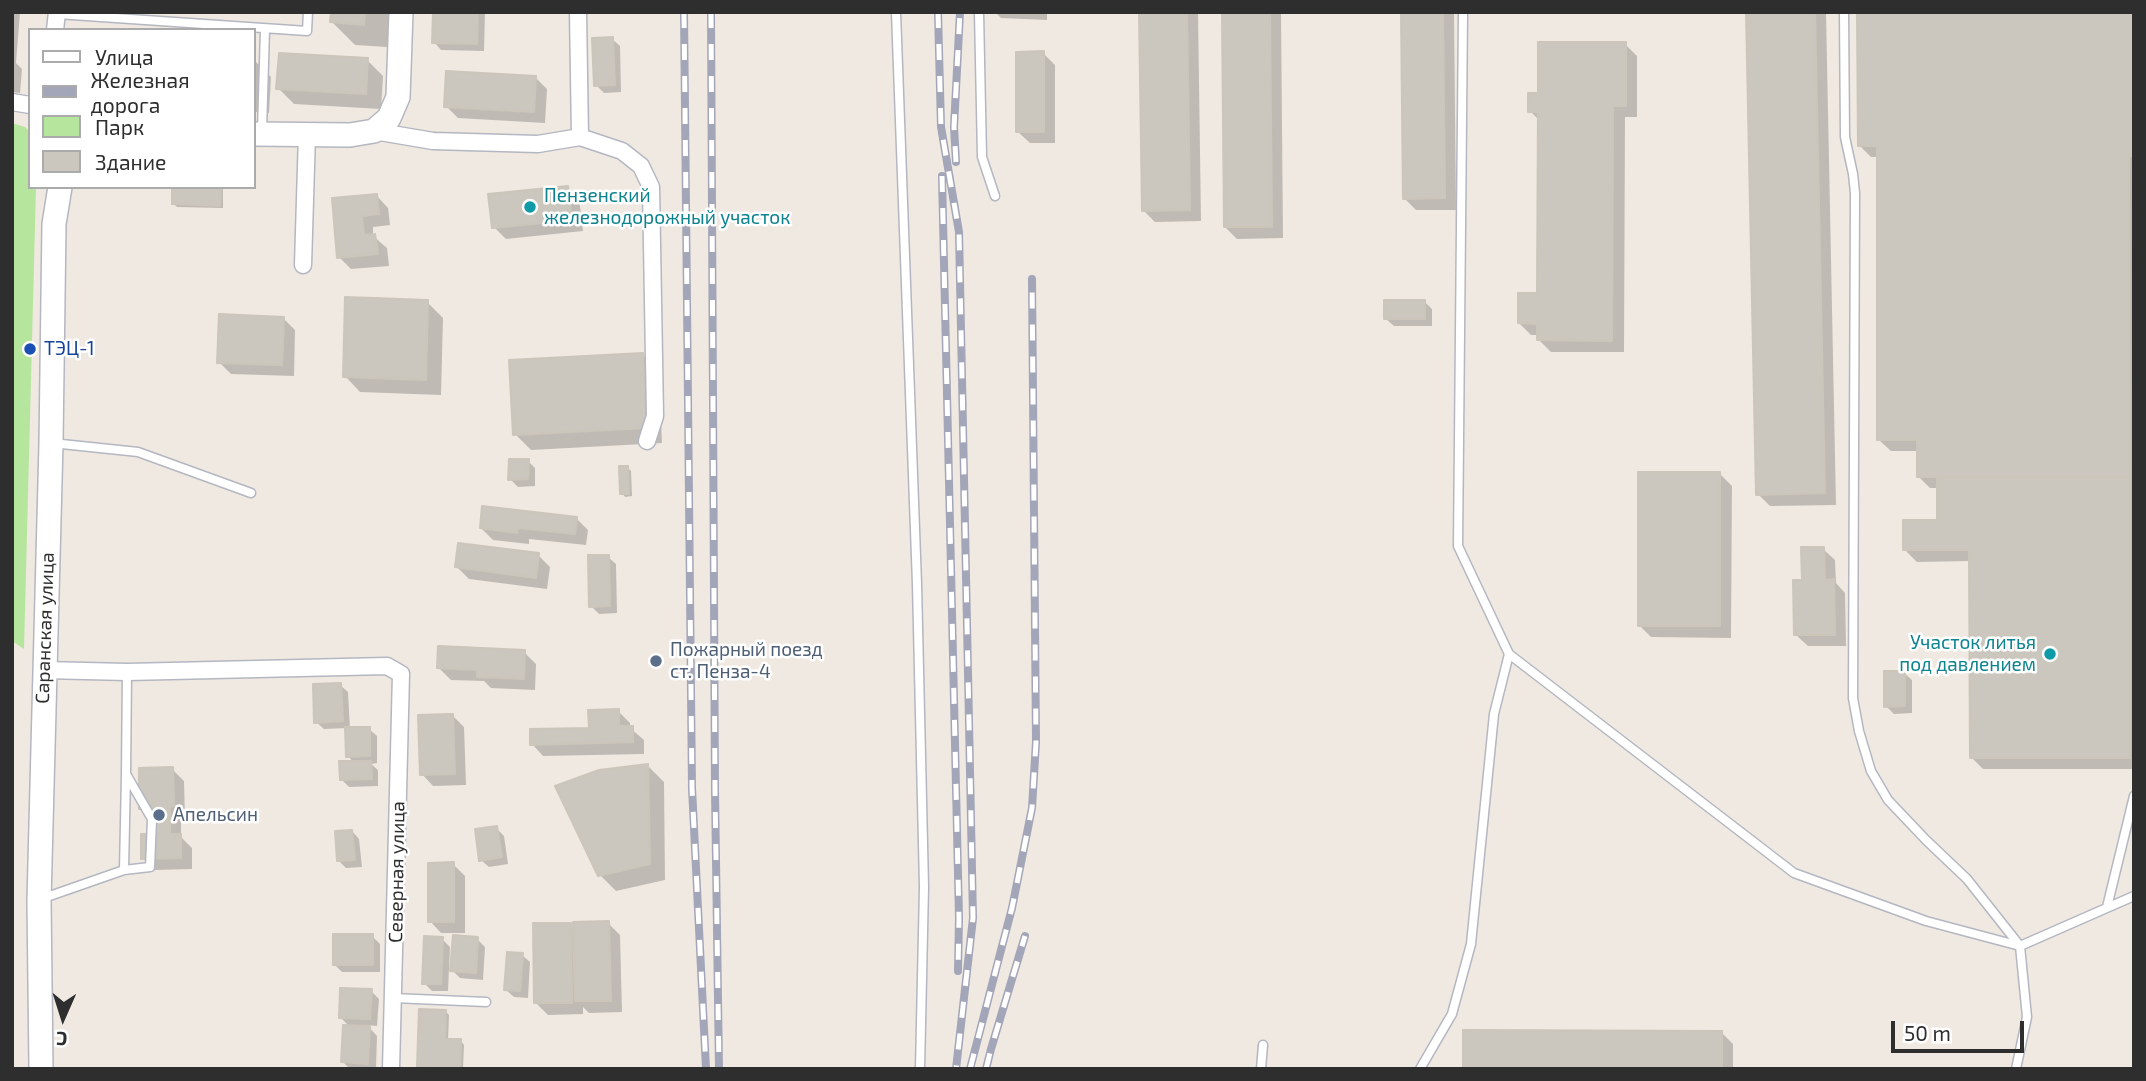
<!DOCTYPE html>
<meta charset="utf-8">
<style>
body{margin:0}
#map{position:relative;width:2146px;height:1081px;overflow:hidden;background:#efe9e1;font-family:"Exo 2",sans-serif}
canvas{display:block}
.frame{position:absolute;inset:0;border:14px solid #2e2e2e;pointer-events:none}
.legend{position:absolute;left:28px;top:28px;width:228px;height:161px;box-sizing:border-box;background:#fff;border:2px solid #ababab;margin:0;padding:9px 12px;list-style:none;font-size:21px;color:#2e2e2e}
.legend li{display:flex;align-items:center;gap:14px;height:35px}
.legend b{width:35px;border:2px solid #ababab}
.north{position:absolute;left:28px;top:983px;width:70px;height:70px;-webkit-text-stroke:5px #fff;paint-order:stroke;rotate:183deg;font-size:19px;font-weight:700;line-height:28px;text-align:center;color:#2e2e2e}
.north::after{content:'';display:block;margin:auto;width:24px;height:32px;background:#2e2e2e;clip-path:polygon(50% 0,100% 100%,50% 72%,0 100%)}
.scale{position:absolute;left:1891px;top:1021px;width:133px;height:32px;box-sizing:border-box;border:4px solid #2e2e2e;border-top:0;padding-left:9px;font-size:21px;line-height:24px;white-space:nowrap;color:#2e2e2e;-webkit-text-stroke:5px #fff;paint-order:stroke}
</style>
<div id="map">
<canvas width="2146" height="1081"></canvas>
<div class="frame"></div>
<ul class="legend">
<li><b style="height:9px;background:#fff"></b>Улица</li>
<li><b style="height:9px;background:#a3a6b8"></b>Железная дорога</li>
<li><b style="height:19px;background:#b6e59e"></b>Парк</li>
<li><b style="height:19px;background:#cbc7bf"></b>Здание</li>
</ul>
<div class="north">С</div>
<div class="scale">50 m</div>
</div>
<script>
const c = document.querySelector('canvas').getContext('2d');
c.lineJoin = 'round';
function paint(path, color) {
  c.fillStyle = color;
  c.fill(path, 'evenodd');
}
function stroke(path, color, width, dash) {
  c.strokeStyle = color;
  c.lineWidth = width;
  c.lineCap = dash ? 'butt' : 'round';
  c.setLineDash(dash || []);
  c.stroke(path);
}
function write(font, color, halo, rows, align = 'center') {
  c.font = font + ' "Exo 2",sans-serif';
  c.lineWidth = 5;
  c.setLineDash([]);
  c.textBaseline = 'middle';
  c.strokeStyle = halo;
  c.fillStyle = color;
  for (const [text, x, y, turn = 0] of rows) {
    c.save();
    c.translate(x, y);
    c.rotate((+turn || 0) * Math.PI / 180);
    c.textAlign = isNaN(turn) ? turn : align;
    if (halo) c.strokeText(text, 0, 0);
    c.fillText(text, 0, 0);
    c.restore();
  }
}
paint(new Path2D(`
 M12 123 25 127 30 132V187H36L24 649 12 641Z`), '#b6e59e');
paint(new Path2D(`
 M12 12H20L16 63 22 69 20 93 12 92Z
 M332 12H390L387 47 355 45 332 22Z
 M435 12H485L484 51 441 50 434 42Z
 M995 12H1047V20L1001 18Z
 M1140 12H1198L1201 221 1155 222 1143 210Z
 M1224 12H1281L1283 238 1237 239 1225 227Z
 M1403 12H1454L1456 210H1416L1404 198Z
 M1748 12H1826L1836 505 1770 506 1758 494Z
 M2134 12V769H1983L1971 757V561L1917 562 1905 550 1939 522V488H1930L1918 476V451H1891L1879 440V157H1871L1859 145Z
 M612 39 620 46 621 92 604 93 596 85Z
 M1625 44 1637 56V117H1625L1624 352H1551L1539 340V335H1531L1519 323 1539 295 1540 121 1530 111Z
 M1043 53 1055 65V143H1030L1018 132Z
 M254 60 271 77 269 113 254 112Z
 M367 60 383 76 381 109 294 104 278 88Z
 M535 77 547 89 545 123 458 118 446 106Z
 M174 187H223V208L177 207 173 203Z
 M567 187 579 199 583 231 506 239 494 227Z
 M377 196 388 208 390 225 373 227V236L387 248 389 266 351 269 339 257 333 200Z
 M427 302 443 318 441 395 360 392 345 376Z
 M1425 302 1432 309V326H1394L1386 319Z
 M283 318 295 330 294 376 231 374 219 362Z
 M643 355 659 371 662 443 531 450 515 434Z
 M528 461 535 468V486L518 487 510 479Z
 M628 468 631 471 632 496 625 497 622 493Z
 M1720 474 1732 486 1731 638 1651 637 1639 625Z
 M576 518 588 530 586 545 529 539V544L493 540 481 528Z
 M1823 549 1835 560 1836 583 1845 593 1846 646H1808L1796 635 1803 582Z
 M538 555 550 567 547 589 469 579 457 567Z
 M608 557 616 564 617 613 599 614 591 606Z
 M524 652 536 664 535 690 491 688 484 681 451 680 439 668Z
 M1904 673 1912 680V713L1894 714 1886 706Z
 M340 685 348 692 350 729H369L377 736V763L371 764 378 770V786L349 787 341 779 354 763 348 756 347 728 324 729 316 722Z
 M618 711 630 723V728L644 740V754L543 756 532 744 591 730Z
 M452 715 464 727 466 785 433 786 422 774Z
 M648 766 664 782 665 880 616 891 600 875Z
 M172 769 184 781 185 818H181V837L192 848V869L155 870 143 858 150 835V817L141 809Z
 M496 828 504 836 508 864 489 867 481 860Z
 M352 831 359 839 362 867 346 868 339 861Z
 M453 864 465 876V933H441L430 921Z
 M608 923 620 935 622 1012 589 1013 583 1007V1014L548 1015 536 1003 570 925 575 929Z
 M372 936 380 944V972H342L335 965Z
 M442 939 450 947 448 991H432L424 983Z
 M477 939 485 947 483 980 460 978 452 970Z
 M522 955 530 962 528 998 514 997 506 990Z
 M371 991 379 999 377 1026 367 1025 377 1036 376 1069H350L343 1062 350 1027 340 1017Z
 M445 1011 449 1015 448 1041H461L464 1045 463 1069H421L419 1067Z
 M1721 1032 1733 1044V1069H1465Z`), '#0003');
const building = new Path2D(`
 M331 12H365L364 25 330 22Z
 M433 12H478L477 44 432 43Z
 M1139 12H1187L1190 210 1142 211Z
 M1222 12H1270L1272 227H1224Z
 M1401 12H1443L1445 198 1403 199Z
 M1746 12H1815L1825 493 1756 495Z
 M1857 12H2134V156H2129L2130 477H1917V440H1877V146H1858Z
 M613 37 615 85 594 86 592 38Z
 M1538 42H1626V106H1613L1612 341 1537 340V324L1518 323V293H1537L1538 112H1528V93H1538Z
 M1044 51V132H1016V52Z
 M279 53 368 58 366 94 276 89Z
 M446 71 536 76 534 112 444 107Z
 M568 186 572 220 492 228 488 194Z
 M172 187H221L220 206 172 204Z
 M377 194 379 214 362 216 364 235 375 234 378 254 337 258 332 198Z
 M345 297 428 300 426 380 343 377Z
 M1384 300H1425V319H1384Z
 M219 314 284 317 282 365 217 363Z
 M643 353 647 428 513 435 509 360Z
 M509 459H529L528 479 508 480Z
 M619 466H628L629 494H620Z
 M1638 472H1720V626H1638Z
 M1937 477H2130V758H1970L1969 550H1903V520H1937Z
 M482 506 577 517 575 534 518 528 517 533 480 528Z
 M458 543 539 553 536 578 455 567Z
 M1801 547H1824L1825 580 1834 579 1835 635H1794L1793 580H1802Z
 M588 555H609L610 606 589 607Z
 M438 646 525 650 524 679 477 677V670L437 668Z
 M1884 671H1905V706L1884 707Z
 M341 683 343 721 314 723 313 684Z
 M619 709V726H633V742L530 745V729L589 728 588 710Z
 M453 714 455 774 420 775 418 715Z
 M345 727H370V756L346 757Z
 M339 761H371L372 779 340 780Z
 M648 764 650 864 598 876 555 786 599 770Z
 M173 767 174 806 170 807V834H181V858L141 859V834H148V809H139V768Z
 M497 826 502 857 479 861 475 829Z
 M352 830 355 860 337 861 335 831Z
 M454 862V922H428V863Z
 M609 921 611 1001H575L573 922Z
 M533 923H571L572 1003H534Z
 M333 934H373V965H333Z
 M453 935 478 937 476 973 450 971Z
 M424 936 443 937 441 984H422Z
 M507 952 523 953 520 991 504 990Z
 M340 988 372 989 370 1019 339 1018Z
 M419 1009 446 1010 445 1039H461L460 1069 417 1067Z
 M343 1025 370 1026 368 1064 341 1062Z
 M1463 1030 1722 1031V1069H1463Z`);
paint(building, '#cbc7bf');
stroke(building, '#cbc5ba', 2);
const service = new Path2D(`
 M896 12 917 584 924 887 920 1069
 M979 12 982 157 995 196
 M1463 12 1458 546 1509 654 1794 873 1926 921 2020 946 2134 896
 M1844 12 1845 137 1853 174 1855 193 1853 698 1859 731 1871 771 1888 800 1926 840 1967 879 2020 946 2027 1017 2016 1069
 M57 14 307 31 308 12
 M262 131 265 29
 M52 443 138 452 251 493
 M124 870 126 775
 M41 899 124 870 150 867 152 819 126 774 127 672
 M2107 907 2134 796
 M393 998 486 1002
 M1261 1069 1263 1045
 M1420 1069 1452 1014 1471 944 1494 714 1509 654`);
const minor = new Path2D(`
 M578 12 580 137
 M55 30 57 12
 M12 102 30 105
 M374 131 433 141 538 144 580 137 622 151 641 166 651 187 655 416 647 441
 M303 265 307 134
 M44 670 127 672 387 666 401 674 391 1069`);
const secondary = new Path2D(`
 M254 134 350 135 374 131 389 118 398 97 401 12
 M41 1069 39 900 51 443 54 224 60 187`);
stroke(service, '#b4b7c1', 11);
stroke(minor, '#b4b7c1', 19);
stroke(secondary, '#b4b7c1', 26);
stroke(service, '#fff', 8);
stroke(minor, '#fff', 16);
stroke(secondary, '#fff', 23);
const rail = new Path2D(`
 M684 12 692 788 706 1069
 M711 12 715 790 719 1069
 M938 12 941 127 959 232 973 918 956 1069
 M956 162 954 127 960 12
 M942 176 959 918 958 971
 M970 1069 1012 908 1032 808 1036 742 1032 279
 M986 1069 991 1049 1025 936`);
stroke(rail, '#a3a6b8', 8);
stroke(rail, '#fff', 5, [16]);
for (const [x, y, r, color] of [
 [530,207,7,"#0f9aa8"],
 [30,349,7,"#1a4fb4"],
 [2050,654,7,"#0f9aa8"],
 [656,661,7,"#5c6f8a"],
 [159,815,7,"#5c6f8a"]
]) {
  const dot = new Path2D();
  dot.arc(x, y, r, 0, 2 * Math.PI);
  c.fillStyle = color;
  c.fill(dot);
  stroke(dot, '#fff', 2.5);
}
write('19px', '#0d838f', '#fff', [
 ["Пензенский",544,196],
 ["железнодорожный участок",544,218],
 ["Участок литья",2036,643,"right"],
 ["под давлением",2036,665,"right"]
], 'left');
write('19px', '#164399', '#fff', [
 ["ТЭЦ-1",44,349]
], 'left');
write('19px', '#2e2e2e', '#fff', [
 ["Саранская улица",45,628,-88],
 ["Северная улица",397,872,-89]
]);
write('19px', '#4e5e75', '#fff', [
 ["Пожарный поезд",670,650],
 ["ст. Пенза-4",670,672],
 ["Апельсин",173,815]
], 'left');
</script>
